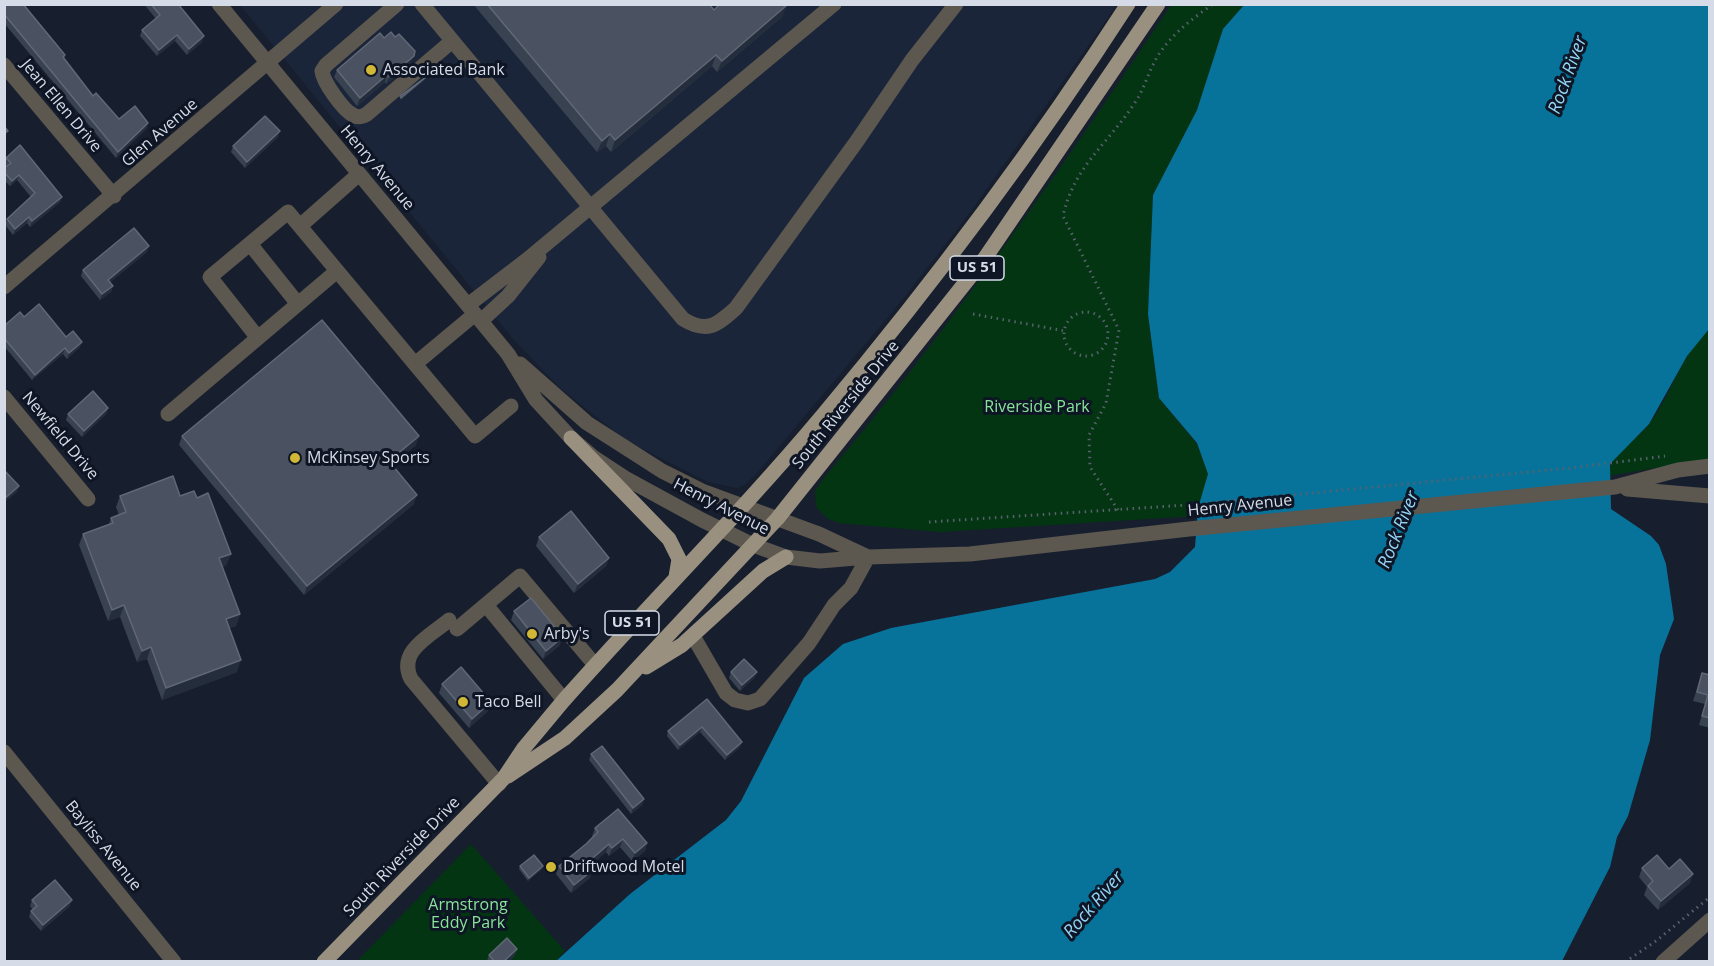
<!DOCTYPE html>
<style>
body{margin:0}
#map{position:relative;width:1714px;height:966px;overflow:hidden;background:#171f2e;font-family:"Open Sans",sans-serif}
canvas{display:block}
.frame{position:absolute;inset:0;border:6px solid #d6dce7;pointer-events:none}
</style>
<div id="map">
<canvas width="1714" height="966"></canvas>
<div class="frame"></div>
</div>
<script>
const c = document.querySelector('canvas').getContext('2d');
c.lineJoin = 'round';
function paint(path, color) {
  c.fillStyle = color;
  c.fill(path, 'evenodd');
}
function stroke(path, color, width, dash) {
  c.strokeStyle = color;
  c.lineWidth = width;
  c.lineCap = dash ? 'butt' : 'round';
  c.setLineDash(dash || []);
  c.stroke(path);
}
function write(font, color, halo, rows, align = 'center') {
  c.font = font + ' "Open Sans",sans-serif';
  c.lineWidth = 6;
  c.setLineDash([]);
  c.textBaseline = 'middle';
  c.strokeStyle = halo;
  c.fillStyle = color;
  for (const [text, x, y, turn = 0] of rows) {
    c.save();
    c.translate(x, y);
    c.rotate((+turn || 0) * Math.PI / 180);
    c.textAlign = isNaN(turn) ? turn : align;
    if (halo) c.strokeText(text, 0, 0);
    c.fillText(text, 0, 0);
    c.restore();
  }
}
paint(new Path2D(`
 M240 5H1117L971 211 903 299 757 473 746 484 737 488 708 482 627 441 560 388 514 340Z`), '#1a253a');
paint(new Path2D(`
 M1171 5H1244L1223 29 1197 110 1153 195 1148 314 1159 398 1197 444 1208 474 1197 516 939 532 839 523 828 519 816 507 815 491 823 479C950 329 1062 168 1171 5Z
 M1709 329V459L1608 476C1611 450 1635 443 1650 423 1672 393 1681 355 1709 329Z
 M471 844 565 951 555 962H356Z`), '#033513');
paint(new Path2D(`
 M1244 5H1709V329L1687 356 1649 424 1610 464 1611 509 1651 536 1659 545 1666 564 1674 619 1660 655 1650 740 1628 816 1617 837 1610 867 1562 961 555 962 630 894 726 820 741 801 804 678 843 644 891 628 1155 579 1170 572 1195 547 1198 508 1208 474 1197 443 1159 398 1148 314 1153 195 1197 110 1223 29Z`), '#07739b');
stroke(new Path2D(`
 M1064 334a22 22 0 1 1 44 0a22 22 0 1 1-44 0Z
 M973 314 1065 331
 M1118 510 1090 467 1089 435 1106 403 1119 330 1063 216C1074 166 1107 145 1134 104 1144 90 1148 73 1156 59 1169 36 1192 19 1213 4
 M929 522 1187 505 1571 468 1665 456
 M1625 962 1656 941 1710 897`), '#59616e', 3, [1.5, 4.5]);
stroke(new Path2D(`
 M219 4 508 354 536 400 571 438 593 457 625 478 702 520 753 545 786 557 820 561 868 557 970 554 1189 529 1615 487 1678 470 1710 466
 M397 4 326 65 322 71C323 82 343 110 353 115 358 118 362 117 367 114L452 41
 M422 4 683 319C707 334 717 325 736 308L857 141 912 60 956 4
 M4 65 114 196
 M300 226 359 174
 M250 244 298 304
 M4 287 336 4
 M468 305 528 259 834 4
 M481 321 508 296 539 257
 M258 338 210 277 288 212 475 436 511 406
 M415 364 475 314
 M520 364 587 423 662 471 702 491 819 534 868 557
 M4 397 88 499
 M168 414 337 271
 M1627 489 1710 496
 M486 605 564 700
 M449 620C430 636 397 651 411 679L499 784
 M457 629 520 576 595 665
 M693 636 726 693 735 700 748 703 760 699 809 643 834 605 851 588 868 557
 M4 752 174 962
 M1663 962 1710 920`), '#5c574f', 15);
stroke(new Path2D(`
 M571 438 669 539 679 559 676 577
 M646 667 682 645 763 571 786 557
 M508 776 565 738 617 690 777 519 985 258 1158 4
 M324 962 504 778 524 748 564 700C649 604 741 513 823 415 933 284 1035 148 1128 4`), '#9a907f', 15);
paint(new Path2D(`
 M4 4 65 55 64 59 93 96 119 119 148 123 146 129 116 158 4 23Z
 M144 4H178L202 42 187 55 175 41 157 56 140 36 142 30 156 19Z
 M473 4H709L714 10 783 16 717 72 712 66 611 152 606 146 597 152Z
 M384 38 411 63 386 84 385 82 357 106 334 77 337 70Z
 M278 137 245 168 231 152 233 146Z
 M6 158 62 197 60 202 30 227 27 223 13 235 5 225 7 219 31 197 17 180 10 186 4 180V168L7 167 4 162Z
 M147 252 110 282 113 286 111 292 100 300 81 276 83 270Z
 M24 317 66 337 80 347 67 359 63 354 32 380 4 346V326Z
 M108 408 106 414 82 437 66 420 68 414Z
 M182 436 416 445 392 465 414 504 304 595 179 445Z
 M120 496H180L197 498 231 554 226 565 222 567 240 614 236 626 229 628 237 672 162 700 147 659 137 662 120 617 108 621 79 545 83 534 109 524 111 518 119 515 116 507Z
 M539 537 609 558 606 566 574 593 536 546Z
 M514 611 563 637 559 646 543 659 511 620Z
 M731 672H757L754 678 740 691 729 678Z
 M1702 673 1710 675V728L1699 725 1705 704 1693 701Z
 M442 684 488 711 469 728 439 693Z
 M707 699 740 747 725 760 700 732 678 750 667 736 668 731Z
 M591 754 644 799 642 805 631 814 589 760Z
 M595 828 647 843 645 851 632 861 620 847 609 856 606 852 590 866V878L571 893 556 874 559 866 586 844 593 837 592 836Z
 M520 866 542 869 528 881 519 869Z
 M1642 868 1669 869 1690 883 1658 910 1644 895 1647 887 1639 877Z
 M32 900 70 906 41 931 29 917 31 911 33 910 30 906Z
 M517 949 515 955 508 962 487 961 489 955Z`), '#394251');
paint(new Path2D(`
 M787 5 783 16 717 72 722 61Z
 M177 35 175 41 157 56 159 50Z
 M204 36 202 42 187 55 189 49Z
 M716 55 712 66 611 152 615 140Z
 M414 56 411 63 386 84 389 77Z
 M387 75 385 82 357 106 360 98Z
 M426 77 425 80 400 101 401 98Z
 M148 123 146 129 116 158 118 152Z
 M280 131 278 137 245 168 247 162Z
 M610 134 606 146 597 152 602 141Z
 M19 175 17 180 10 186 12 181Z
 M62 197 60 202 30 227 32 221Z
 M29 217 27 223 13 235 15 229Z
 M149 246 147 252 106 286 108 280Z
 M113 286 111 292 100 300 102 294Z
 M82 342 80 347 67 359 69 353Z
 M65 348 63 354 32 380 35 375Z
 M108 408 106 414 82 437 84 431Z
 M419 436 416 445 386 470 389 461Z
 M19 486 17 492 4 503V499Z
 M417 495 414 504 304 595 307 586Z
 M231 554 226 565 214 570 219 558Z
 M609 558 606 566 574 593 578 584Z
 M124 605 120 617 108 621 112 610Z
 M240 614 236 626 222 631 226 619Z
 M563 637 559 646 543 659 546 651Z
 M151 647 147 659 137 662 142 651Z
 M241 660 237 672 162 700 166 688Z
 M757 672 754 678 740 691 742 685Z
 M491 702 488 711 469 728 472 719Z
 M702 727 700 732 678 750 680 745Z
 M742 742 740 747 725 760 727 755Z
 M644 799 642 805 631 814 633 808Z
 M623 839 620 847 609 856 612 848Z
 M647 843 645 851 632 861 635 853Z
 M609 844 606 852 584 871 587 863Z
 M543 866 542 869 528 881 529 878Z
 M593 870 590 878 571 893 574 885Z
 M1693 874 1690 883 1658 910 1661 901Z
 M72 900 70 906 41 931 43 925Z
 M517 949 515 955 508 962H503Z`), '#242d3c');
const building = new Path2D(`
 M4 4H23L65 55 63 57 93 96 96 93 119 119 135 106 148 123 118 152 4 14Z
 M151 4H178L204 36 189 49 177 35 159 50 142 30 160 15Z
 M487 4H709L714 10 720 4 787 5 722 61 716 55 615 140 610 134 602 141Z
 M391 32 395 37 399 34 415 51 414 56 389 77 387 75 360 98 337 70 380 33 384 38Z
 M426 77 401 98 400 96Z
 M265 116 280 131 247 162 233 146Z
 M4 126 8 131 4 134Z
 M20 145 62 197 32 221 29 217 15 229 7 219 35 193 19 175 12 181 4 172V168L11 163 6 158Z
 M134 228 149 246 108 280 113 286 102 294 83 270Z
 M39 304 66 337 73 331 82 342 69 353 65 348 35 375 4 338V326L20 312 24 317Z
 M322 320 419 436 389 461 417 495 307 586 182 436Z
 M93 391 108 408 84 431 68 414Z
 M4 470 19 486 4 499Z
 M173 476 180 496 194 491 197 498 208 493 231 554 219 558 240 614 226 619 241 660 166 688 151 647 142 651 124 605 112 610 83 534 113 523 111 518 126 512 120 496Z
 M571 511 609 558 578 584 539 537Z
 M531 598 563 637 546 651 514 611Z
 M744 659 757 672 742 685 731 672Z
 M461 667 491 702 472 719 442 684Z
 M1702 673 1710 675V718L1702 716 1708 695 1697 692Z
 M707 699 742 742 727 755 702 727 680 745 668 731Z
 M602 746 644 799 633 808 591 754Z
 M618 809 647 843 635 853 623 839 612 848 609 844 587 863 593 870 574 885 559 866 586 844 598 832 595 828Z
 M534 855 543 866 529 878 520 866Z
 M1657 855 1669 869 1680 859 1693 874 1661 901 1648 886 1653 881 1642 868Z
 M55 880 72 900 43 925 31 911 37 906 32 900Z
 M507 938 517 949 503 962H495L489 955Z`);
paint(building, '#4a5261');
stroke(building, '#606876', 1.5);
for (const [x, y, r, color] of [
 [371,70,6,"#d0b836"],
 [295,458,6,"#d0b836"],
 [532,634,6,"#d0b836"],
 [463,702,6,"#d0b836"],
 [551,867,6,"#d0b836"]
]) {
  const dot = new Path2D();
  dot.arc(x, y, r, 0, 2 * Math.PI);
  c.fillStyle = color;
  c.fill(dot);
  stroke(dot, '#0e1524', 2);
}
for (const [x, y, w] of [
 [977,268,54],
 [632,623,54]
]) {
  const box = new Path2D();
  box.roundRect(x - w / 2, y - 12, w, 24, 4.5);
  c.fillStyle = '#0e1524';
  c.fill(box);
  stroke(box, '#d6dce7', 1.5);
}
write('bold 15px', '#d6dce7', null, [
 ["US 51",977,268],
 ["US 51",632,623]
]);
write('16px', '#d6dce7', '#0e1524', [
 ["Associated Bank",383,70],
 ["McKinsey Sports",307,458],
 ["Arby's",544,634],
 ["Taco Bell",475,702],
 ["Driftwood Motel",563,867]
], 'left');
write('16px', '#d6dce7', '#0e1524', [
 ["Jean Ellen Drive",61,106,50],
 ["Glen Avenue",160,133,-41],
 ["Henry Avenue",377,168,50],
 ["South Riverside Drive",846,405,-51],
 ["Newfield Drive",60,436,50],
 ["Henry Avenue",1240,506,-6],
 ["Henry Avenue",721,507,27],
 ["Bayliss Avenue",103,846,51],
 ["South Riverside Drive",402,857,-46]
]);
write('16px', '#89e49a', '#0e1524', [
 ["Riverside Park",1037,407],
 ["Armstrong",468,905],
 ["Eddy Park",468,923]
]);
write('italic 18px', '#93d4f5', '#0e1524', [
 ["Rock River",1568,75,-70],
 ["Rock River",1399,530,-68],
 ["Rock River",1094,905,-49]
]);
</script>
